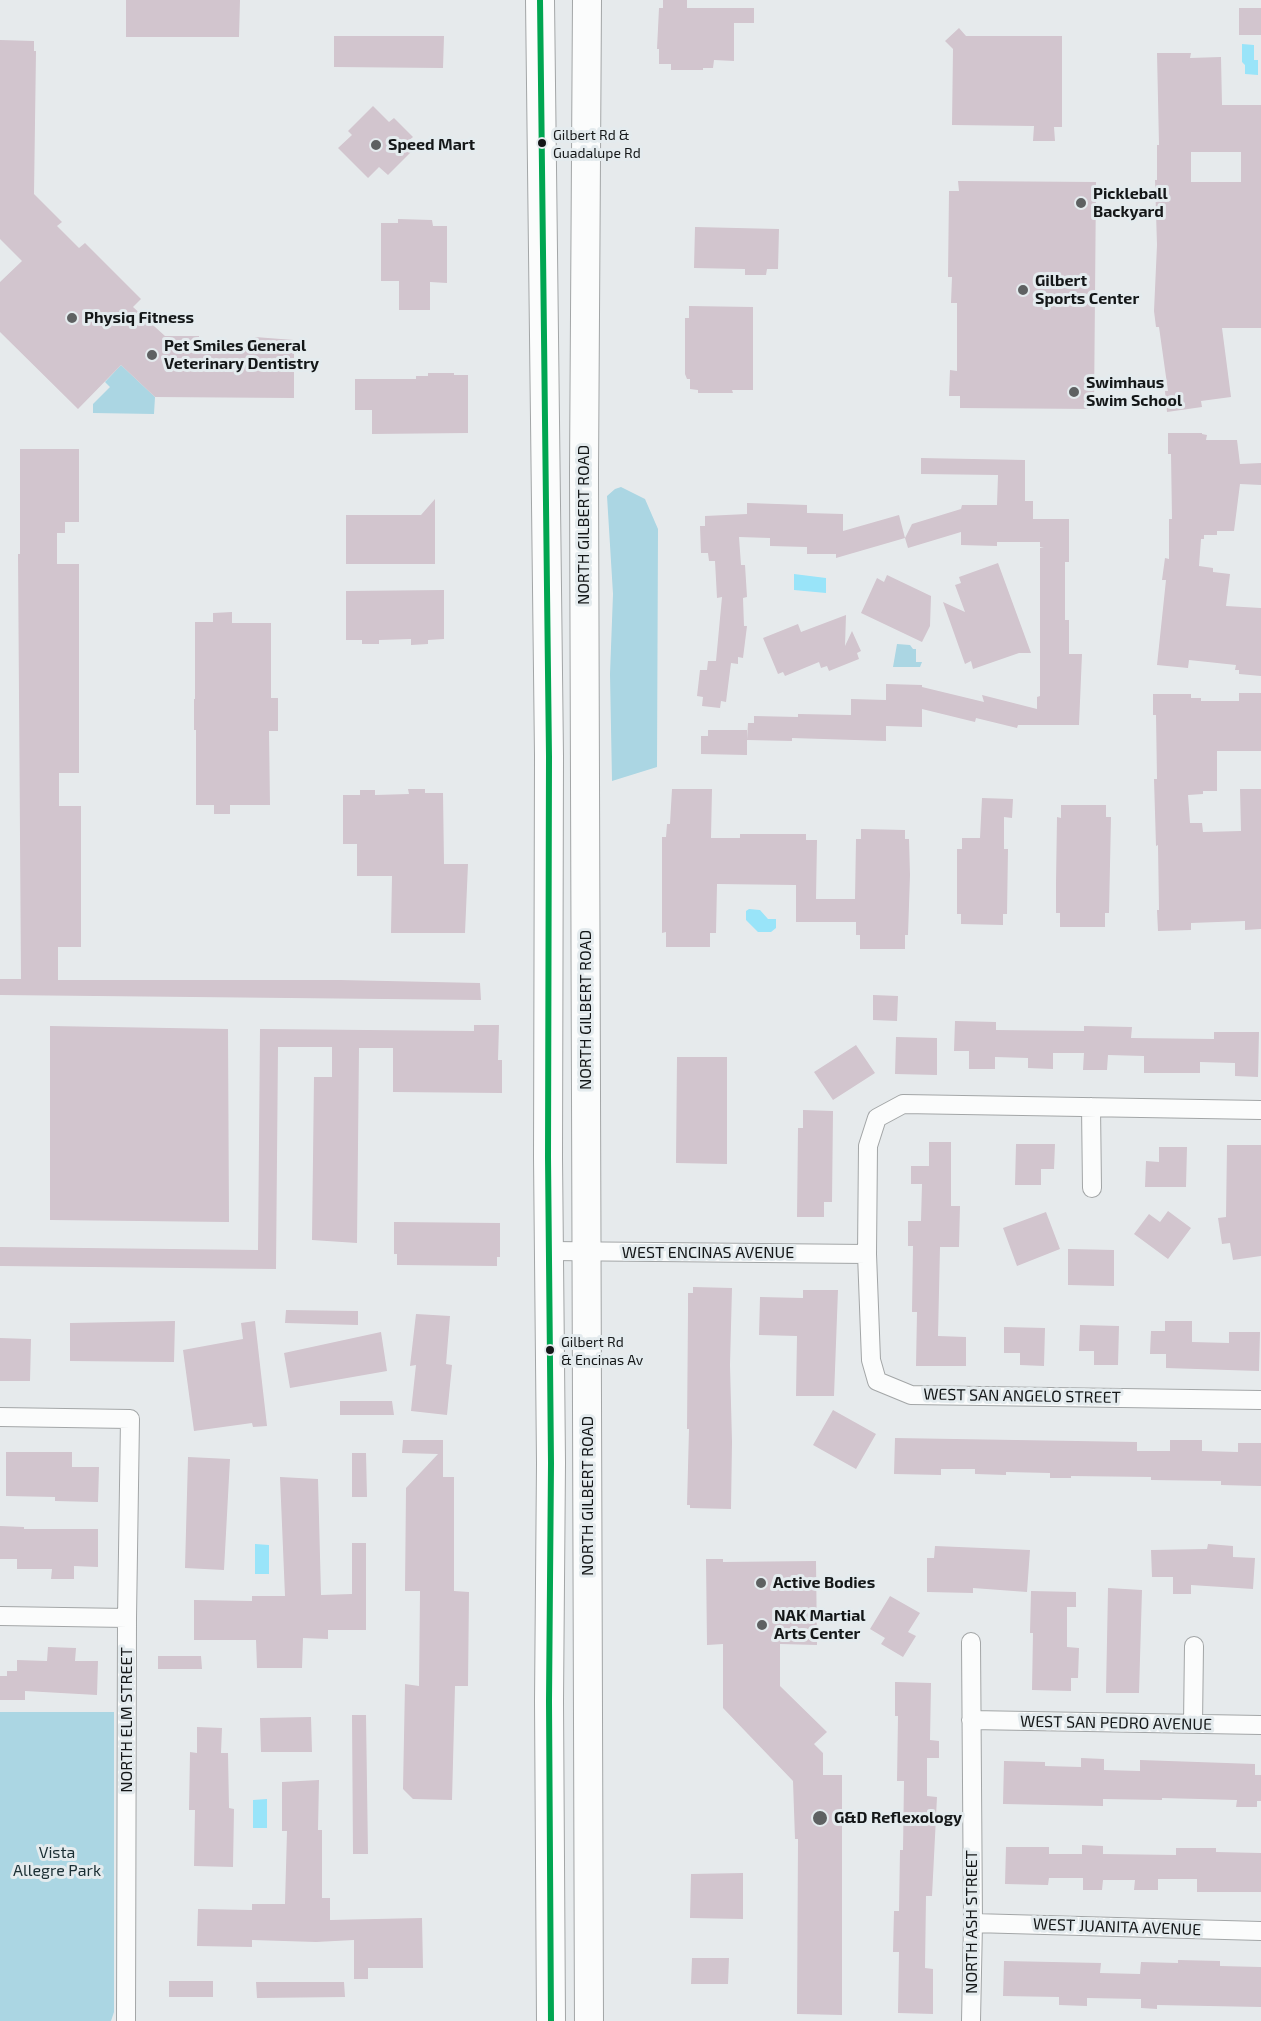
<!DOCTYPE html>
<style>
body{margin:0}
canvas{display:block;background:#e6eaec}
</style>
<canvas width="1261" height="2021"></canvas>
<script>
const c = document.querySelector('canvas').getContext('2d');
c.lineJoin = 'round';
function paint(path, color) {
  c.fillStyle = color;
  c.fill(path, 'evenodd');
}
function stroke(path, color, width, dash) {
  c.strokeStyle = color;
  c.lineWidth = width;
  c.lineCap = dash ? 'butt' : 'round';
  c.setLineDash(dash || []);
  c.stroke(path);
}
function write(font, color, halo, rows, align = 'center') {
  c.font = font + ' "Exo 2",sans-serif';
  c.lineWidth = 6;
  c.setLineDash([]);
  c.textBaseline = 'middle';
  c.strokeStyle = halo;
  c.fillStyle = color;
  for (const [text, x, y, turn = 0] of rows) {
    c.save();
    c.translate(x, y);
    c.rotate((+turn || 0) * Math.PI / 180);
    c.textAlign = isNaN(turn) ? turn : align;
    if (halo) c.strokeText(text, 0, 0);
    c.fillText(text, 0, 0);
    c.restore();
  }
}
paint(new Path2D(`
 M121 365 155 397 154 414 93 413V404L110 387 105 382Z
 M621 487 645 499 658 529 657 767 612 781 610 674 613 594 607 496 615 489Z
 M897 644 910 645 913 649H916V662H922L920 667H893Z
 M0 1712H114V2012L111 2021H0Z`), '#abd6e3');
paint(new Path2D(`
 M1242 44 1254 45V60H1258V75L1245 74V65L1242 62Z
 M794 574 826 578V593L794 590Z
 M749 909 760 910 768 919H776V928L771 932H758L746 920V911Z
 M255 1544 269 1545V1574H255Z
 M267 1799V1828H253V1800Z`), '#99e4f9');
paint(new Path2D(`
 M126 0H240L239 37H126Z
 M663 0H687V8H754V23H734V61L714 60 713 68H703V70H671V64H659V49H657L659 8H663Z
 M1239 8H1261V35H1239Z
 M959 28 966 36H1062V127H1054L1055 141H1033L1034 126 952 125 953 49 945 41Z
 M334 36H444L443 68 334 67Z
 M0 40 34 41V51H36L34 194 62 222 57 226 79 248 85 243 141 299 133 307 165 336H199V350H245V340H255V337L294 340V398L155 397 121 365 78 409 0 332V282L22 261 0 239Z
 M1157 53H1191L1190 58 1221 57 1222 105H1261V328H1222L1231 397 1201 401 1202 407 1167 412 1165 391H1168L1159 327H1156L1154 311 1157 245 1155 180H1157V145H1159ZM1191 152H1241V182H1191Z
 M373 106 389 122 394 118 413 137 407 142 414 149 388 175 379 167 368 178 338 148 352 135 348 131Z
 M958 181 1096 182 1094 409 960 408V396H949L950 370 957 371V303H951L952 277H948L949 191H959Z
 M398 219 432 220 433 226H447V283L430 282V310H399V281H381V223H398Z
 M695 227 779 229 778 269H767L766 275H745V269L694 268Z
 M689 306 753 307V390H732L733 393H698V390L690 389V379H687L685 374V318H689Z
 M428 373H454V375H468V433L372 434V410H355V379H416V376H428Z
 M1168 433H1202V434L1207 435 1206 440H1237L1240 464 1261 463V485L1240 484 1234 531H1217V535H1204V539H1201L1199 566 1213 568V572L1230 574 1226 606 1261 608V676L1239 674V670H1235L1236 665 1189 660 1188 668 1157 665 1166 580H1162L1165 558 1169 559V519H1172L1171 454H1168Z
 M20 449H79V522H65V533H57V564H79V773H59V806H81V947H58V980H340L480 983 481 1000 0 995V979H21L18 554H20Z
 M921 458 1025 460V501H1033V519H1069V562H1065V620H1069V654H1082L1079 725H1018L1017 728 976 718 975 722 922 709V727L886 726V741L792 738V741L747 740 748 723H754V716L798 717V714L851 715V699L886 700V684L922 685V687L984 702 982 695 1037 709V697L1040 696V548L1044 547H1040V542H997V546L961 545V532L908 548 905 538 912 524 961 509 962 505H997L998 475 921 474Z
 M435 499V564H346V515H421Z
 M747 503 807 505V513L843 514V531L899 515 905 538 836 558V554H807V547L770 546V538L739 537 741 565H745L747 597 743 598 744 626H747L743 658 738 657V664L731 663 726 702 721 701 720 708 702 706 703 697 697 696 700 670H707L708 661H716L722 597 717 598 715 561H709L708 553H701L700 526H705V516L747 514Z
 M998 563 1031 653H1019L973 669 971 661 965 664 943 602 965 612 955 585 961 583 959 577Z
 M887 575 931 596 930 626 922 642 861 613 877 578 884 582Z
 M444 590V639L428 640V644L411 645V639L379 640V644H362V640H346V591Z
 M232 612V623H271V698H278V731H269L270 805H230V814H214V805H196V730H194V699H195V622H213V613Z
 M846 615 845 646 852 631 861 651 857 653 859 659 829 671 827 666 821 668 819 662 785 676 783 672 778 674 763 638 798 624 801 632Z
 M1239 693H1261V751H1217V791H1203V794L1188 795 1190 823H1202L1203 832 1241 831 1240 789H1261V929L1245 930V921L1191 923V930L1158 931 1157 910H1159L1158 845 1156 846 1154 779H1157L1156 715H1153V694H1191V698H1201V701H1239Z
 M708 730H747V755L701 754V736H708Z
 M408 789H425V793H443L444 864H468L465 933H391L392 876H357V844H343V795H360V790H375V795L409 794Z
 M672 789H712L711 838H740V834H806V840H817L816 899H855L856 839H861V829L905 830V839H909L910 875 908 935H905V949H860V935H856V922H796V885L717 884 716 933H710V947H666V932L662 933V837H666L667 824H670Z
 M982 798 1013 799 1012 818 1004 817V849H1008L1007 914H1003V925L961 924V914H957V849H962V838H980Z
 M1061 805H1106V817H1111L1109 913H1105V927H1060V913H1056V883L1057 817 1061 818Z
 M873 995 898 996 897 1021 873 1020Z
 M955 1021 996 1022V1030L1084 1031V1026L1132 1027 1131 1038 1214 1039V1032H1259L1258 1077 1235 1076V1063L1200 1062V1073H1144V1056L1108 1055 1107 1070H1083L1084 1053H1053V1069L1028 1068V1058L995 1057V1069H969V1051H954Z
 M474 1025H499L498 1060H502V1093L393 1092V1048H359L357 1243 312 1240 314 1077H332V1047H278L276 1269 0 1266V1247L258 1250 260 1029 474 1031Z
 M50 1026 228 1029 229 1222 50 1220Z
 M896 1037 937 1038V1075L895 1074Z
 M856 1045 875 1073 833 1100 814 1072Z
 M677 1057H727V1164L676 1163Z
 M803 1110 833 1111 832 1202H824V1217H797L798 1128H803Z
 M929 1142H951V1206H960L959 1247H940L938 1336 966 1337V1366H916L917 1312H912L913 1246H908V1221H921L922 1184H911V1166H929Z
 M1016 1144H1055L1054 1169H1041V1185H1015Z
 M1227 1145H1261V1256L1233 1260 1230 1243 1222 1244 1218 1218 1226 1217Z
 M1159 1147H1187L1186 1187H1145L1146 1161 1159 1162Z
 M1168 1211 1191 1228 1168 1259 1134 1234 1149 1214 1160 1222Z
 M1046 1212 1060 1249 1017 1266 1003 1228Z
 M394 1222 500 1223V1257H497V1266L397 1265V1254H394Z
 M1068 1249 1114 1250V1286L1068 1285Z
 M693 1287 732 1288 730 1365 732 1442 731 1509 690 1508V1505H687L689 1429H687L688 1311V1293H693Z
 M803 1290H838L834 1396H796L797 1336 759 1335 760 1297 803 1298Z
 M286 1310 358 1311V1325L285 1323Z
 M416 1314 450 1316 446 1364 452 1365 447 1415 411 1411 416 1365 410 1366Z
 M175 1321 174 1362 70 1361V1323Z
 M255 1321 267 1426 253 1427 252 1423 194 1431 183 1350 243 1339 241 1323Z
 M1165 1321H1192V1342L1229 1343V1332H1260L1259 1371 1166 1368V1354H1150L1151 1331H1165Z
 M1080 1325 1119 1326 1118 1365H1094V1351H1079Z
 M1004 1327 1045 1328 1044 1366 1020 1365V1353H1004Z
 M381 1332 387 1371 290 1388 284 1353Z
 M0 1338 31 1339 30 1381H0Z
 M340 1401H392L394 1415H340Z
 M833 1410 876 1434 856 1469 813 1445Z
 M895 1438 1137 1442V1451H1170V1440H1202V1451L1238 1452V1443H1261V1486L1221 1485V1481L1151 1480V1477L1071 1476V1478H1050V1473L1006 1472V1475L975 1474V1469H941V1475L894 1474Z
 M403 1440H443V1477H454V1591L469 1592 468 1686H455L452 1800 413 1799 403 1789 405 1684 419 1686 420 1591H405L406 1488 438 1454 402 1453Z
 M6 1452H72V1467H99L98 1502 55 1501V1497L6 1496Z
 M352 1453H366L367 1497H352Z
 M188 1457 230 1459 224 1570 185 1568Z
 M280 1477 318 1479 321 1595 352 1594V1543H366V1630H328V1639L303 1638 302 1668H257L256 1640H194V1600L252 1601V1596H285Z
 M0 1526 24 1527V1529H98V1567L74 1566V1579H51L52 1569H17V1559H0Z
 M1208 1544 1233 1546V1557L1255 1558 1253 1589 1191 1585V1594H1173V1577H1152L1151 1550 1207 1549Z
 M935 1546 1030 1550 1027 1592 973 1588V1593L927 1592V1558H934Z
 M706 1559H723V1562L816 1561 817 1645 780 1644V1686L827 1732 814 1744 823 1753V1775H842V2015L797 2014 798 1839H795L793 1781 723 1708V1644L707 1645Z
 M1108 1588 1142 1590 1139 1693H1106Z
 M1031 1591 1076 1592V1607H1067V1647L1079 1648 1078 1678H1071V1691L1032 1690 1033 1633H1030Z
 M890 1596 920 1613 908 1632 916 1636 903 1657 881 1644 885 1638 870 1629Z
 M48 1647 76 1648 75 1661H98L97 1695 25 1691V1700H0V1676H7V1671H17V1660L47 1661Z
 M158 1656H201L202 1669H158Z
 M895 1682 931 1683 930 1740 939 1741V1758H927V1796L937 1797 932 1896H926L925 1968 933 1969V2014L898 2013 899 1952H893L894 1911H899L900 1850H903L904 1781H897L898 1716H895Z
 M352 1715H366L368 1854H353Z
 M311 1717 312 1752H261L260 1718Z
 M197 1727 222 1728 221 1753H228L229 1808 234 1809 233 1867 194 1866 195 1810H189L190 1752 197 1753Z
 M1081 1758 1104 1759V1770L1140 1771V1760L1255 1764V1775H1261V1801H1257V1807H1236L1237 1800 1162 1798V1800L1103 1799V1806L1003 1804 1004 1761 1045 1762V1766L1081 1767Z
 M319 1780 318 1830H322V1898H330V1920L422 1918 423 1968H368V1979H354V1940L316 1942 252 1940V1947L197 1946 198 1909 252 1910V1904H285L287 1831H282V1782Z
 M1082 1845 1103 1846V1854L1176 1855V1848H1216V1852L1261 1853V1892H1197V1879H1158V1890H1134L1135 1880H1103L1102 1890H1083V1878H1049L1048 1885 1005 1884 1006 1847H1049V1854H1082Z
 M743 1873V1919L690 1918 691 1874Z
 M692 1958H729L728 1984H691Z
 M1178 1960 1220 1961V1966L1261 1967V2007L1157 2005V2009L1141 2008V1999L1087 1998V2006L1059 2005V1997L1003 1996 1004 1961 1101 1963 1100 1973 1140 1974 1141 1962 1178 1963Z
 M169 1981H213V1997H169Z
 M256 1982H344L345 1997 257 1998Z`), '#d2c5ce');
const minor = new Path2D(`
 M1091 1107 1092 1188
 M1261 1110 903 1104 877 1118 868 1146 867 1254 871 1360 877 1381 911 1395 1261 1400
 M550 1251 867 1254
 M0 1417 130 1419 127 1618 126 2021
 M0 1616 127 1618
 M971 1642 973 1923 971 2021
 M971 1720 1261 1725
 M1193 1724 1194 1646
 M973 1923 1261 1931`);
const primary = new Path2D(`
 M540 0 549 756 548 1157 551 1463 549 1701 551 2021
 M587 0 584 472 589 2021`);
stroke(minor, '#a3a6a7', 20);
stroke(primary, '#a3a6a7', 30);
stroke(minor, '#fbfcfc', 18);
stroke(primary, '#fbfcfc', 28);
stroke(new Path2D(`
 M540 0 549 756 548 1157 551 1463 549 1701 551 2021`), '#00a651', 6);
for (const [x, y, r, color] of [
 [542,143,5,"#141718"],
 [376,145,6,"#5e6162"],
 [1081,203,6,"#5e6162"],
 [1023,290,6,"#5e6162"],
 [72,318,6,"#5e6162"],
 [152,355,6,"#5e6162"],
 [1074,392,6,"#5e6162"],
 [550,1350,5,"#141718"],
 [761,1583,6,"#5e6162"],
 [762,1625,6,"#5e6162"],
 [820,1818,8,"#5e6162"]
]) {
  const dot = new Path2D();
  dot.arc(x, y, r, 0, 2 * Math.PI);
  c.fillStyle = color;
  c.fill(dot);
  stroke(dot, '#e4ebee', 2);
}
write('14px', '#141718', '#e4ebee', [
 ["Gilbert Rd &",553,135],
 ["Guadalupe Rd",553,153],
 ["Gilbert Rd",561,1342],
 ["& Encinas Av",561,1360]
], 'left');
write('bold 16px', '#141718', '#e4ebee', [
 ["Speed Mart",388,145],
 ["Pickleball",1093,194],
 ["Backyard",1093,212],
 ["Gilbert",1035,281],
 ["Sports Center",1035,299],
 ["Physiq Fitness",84,318],
 ["Pet Smiles General",164,346],
 ["Veterinary Dentistry",164,364],
 ["Swimhaus",1086,383],
 ["Swim School",1086,401],
 ["Active Bodies",773,1583],
 ["NAK Martial",774,1616],
 ["Arts Center",774,1634],
 ["G&D Reflexology",834,1818]
], 'left');
write('16px', '#141718', '#e4ebee', [
 ["NORTH GILBERT ROAD",584,525,-90],
 ["NORTH GILBERT ROAD",586,1010,-90],
 ["WEST ENCINAS AVENUE",708,1253],
 ["WEST SAN ANGELO STREET",1022,1396,1],
 ["NORTH GILBERT ROAD",588,1496,-90],
 ["NORTH ELM STREET",127,1720,-90],
 ["WEST SAN PEDRO AVENUE",1116,1723,1],
 ["NORTH ASH STREET",972,1922,-90],
 ["WEST JUANITA AVENUE",1117,1927,2]
]);
write('16px', '#1a2e33', '#e4ebee', [
 ["Vista",57,1853],
 ["Allegre Park",57,1871]
]);
</script>
